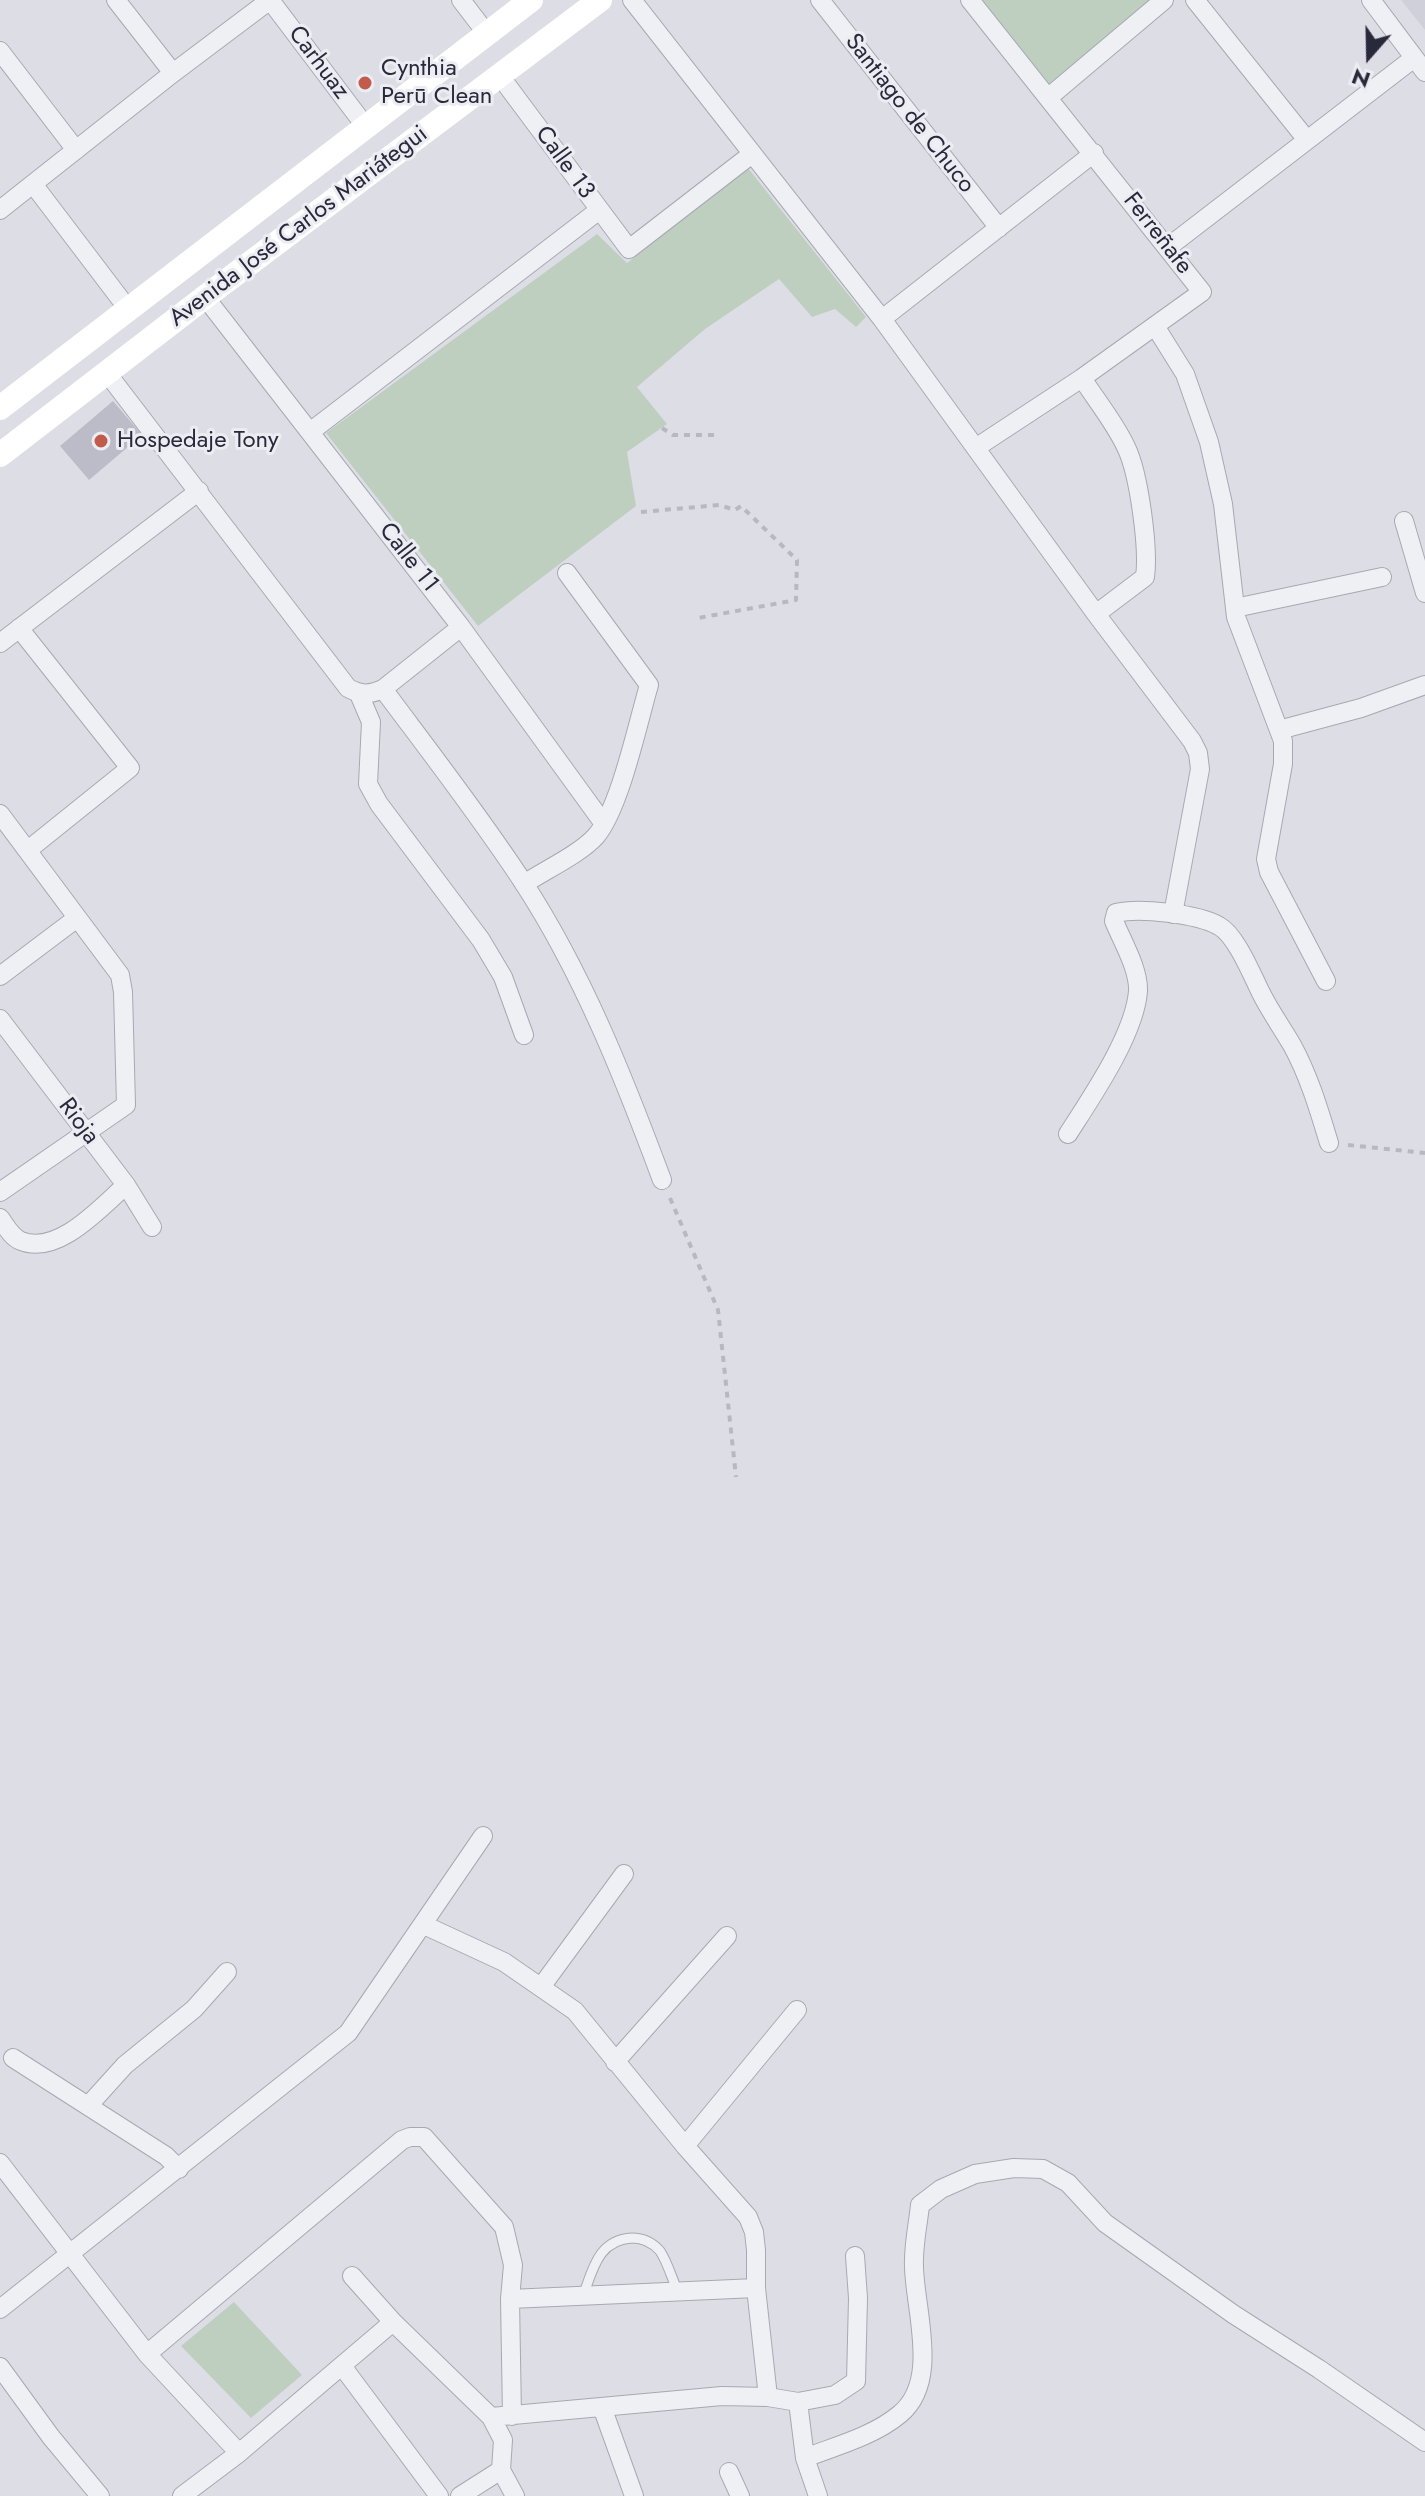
<!DOCTYPE html>
<meta charset="utf-8">
<style>
body{margin:0}
#map{position:relative;width:1425px;height:2496px;overflow:hidden;background:#dddee5;font-family:Jost,sans-serif}
canvas{display:block}
.north{position:absolute;left:1329px;top:16px;width:80px;height:80px;-webkit-text-stroke:6px #ecedf3;paint-order:stroke;rotate:200deg;font-size:22px;font-weight:700;line-height:32px;text-align:center;color:#282a3b}
.north::after{content:'';display:block;margin:auto;width:28px;height:36px;background:#282a3b;clip-path:polygon(50% 0,100% 100%,50% 72%,0 100%)}
</style>
<div id="map">
<canvas width="1425" height="2496"></canvas>
<div class="north">N</div>
</div>
<script>
const c = document.querySelector('canvas').getContext('2d');
c.lineJoin = 'round';
function paint(path, color) {
  c.fillStyle = color;
  c.fill(path, 'evenodd');
}
function stroke(path, color, width, dash) {
  c.strokeStyle = color;
  c.lineWidth = width;
  c.lineCap = dash ? 'butt' : 'round';
  c.setLineDash(dash || []);
  c.stroke(path);
}
function write(font, color, halo, rows, align = 'center') {
  c.font = font + ' Jost,sans-serif';
  c.lineWidth = 6;
  c.setLineDash([]);
  c.textBaseline = 'middle';
  c.strokeStyle = halo;
  c.fillStyle = color;
  for (const [text, x, y, turn = 0] of rows) {
    c.save();
    c.translate(x, y);
    c.rotate((+turn || 0) * Math.PI / 180);
    c.textAlign = isNaN(turn) ? turn : align;
    if (halo) c.strokeText(text, 0, 0);
    c.fillText(text, 0, 0);
    c.restore();
  }
}
paint(new Path2D(`
 M1401 0H1425V30Z`), '#cfd0da');
paint(new Path2D(`
 M982 0H1161L1053 89Z
 M748 168 866 317 856 327 835 309 812 317 779 279 705 329 637 387 667 424 627 452 636 506 478 626 326 433 597 234 627 263Z
 M234 2302 302 2375 251 2418 181 2346Z`), '#bfcfbf');
paint(new Path2D(`
 M113 401 142 435 89 480 60 446Z`), '#bbbcc8');
const lane = new Path2D(`
 M583 2296C593 2269 598 2240 632 2238 643 2238 653 2243 660 2251 668 2263 672 2279 678 2292`);
const street = new Path2D(`
 M116 0 173 73
 M270 0 366 127
 M461 0 487 34
 M632 0 882 319 1096 614 1192 741 1198 753 1200 769 1173 914
 M820 0 999 228
 M970 0 1202 292 1082 378 977 447
 M1195 0 1307 140
 M1371 0 1425 72
 M0 51 76 150
 M500 76 629 249 752 154
 M1049 97 1164 0
 M33 184 128 309
 M0 210 173 73 270 0
 M1167 248 1414 58
 M205 297 461 627 604 824
 M882 319 1094 153
 M1155 326 1185 374 1209 442 1223 504 1236 617 1283 741V764L1266 859 1269 872 1326 981
 M107 373 348 688C361 695 369 695 383 689L461 627
 M1082 378C1096 400 1115 423 1126 447 1139 473 1149 549 1145 577L1096 614
 M310 432 598 211
 M1404 521 1425 593
 M1235 608 1382 577
 M19 628 130 768 28 850
 M0 643 199 491
 M383 689C430 752 479 815 523 882 583 974 624 1078 662 1180
 M359 694 371 722 368 784 379 804 481 940 503 977 524 1035
 M1279 730 1361 708 1425 685
 M0 814 120 975 123 992 126 1105 0 1192
 M524 884C545 870 580 854 596 836 620 808 638 722 649 685L567 573
 M0 976 77 918
 M0 1019 126 1185 152 1227
 M1068 1134C1091 1098 1135 1034 1138 991 1139 969 1122 941 1114 921L1116 913C1139 907 1198 914 1219 926 1236 935 1252 975 1261 993 1270 1011 1282 1028 1292 1045 1309 1076 1319 1110 1329 1143
 M0 1218C6 1226 11 1237 21 1241 58 1256 101 1207 126 1185
 M424 1925 504 1962 575 2011 685 2146 748 2217 754 2232 756 2250V2288L768 2397
 M541 1987 624 1874
 M13 2058 166 2156 179 2169
 M615 2062 727 1936
 M88 2106 125 2065 194 2009 227 1972
 M685 2146 797 2010
 M0 2163 147 2354 239 2453
 M352 2276 393 2322
 M510 2299 756 2288
 M0 2309 348 2033 483 1836
 M147 2354 402 2140 410 2137H424L504 2227 513 2265 510 2299 512 2416
 M342 2366 439 2496
 M0 2367 51 2437 100 2496
 M798 2402 805 2458 818 2496
 M602 2407 634 2496
 M491 2417 722 2396 768 2397 798 2402 835 2395 856 2381 858 2298 855 2256
 M805 2458C836 2446 874 2436 900 2414 940 2381 915 2311 914 2267 913 2246 918 2225 920 2205L941 2189 975 2174 1014 2168 1043 2169 1068 2183 1105 2223 1233 2314 1319 2369 1425 2442
 M729 2472 740 2496
 M182 2496 239 2453 393 2322 491 2417 503 2440 501 2470 515 2496
 M460 2496 501 2470`);
stroke(lane, '#a7a8b2', 11);
stroke(street, '#a7a8b2', 20);
stroke(new Path2D(`
 M662 428 673 435H716
 M641 512 719 505 735 510 741 506 797 560 796 600 698 618
 M1348 1145 1425 1153
 M670 1198 718 1310 736 1477`), '#b7b9c0', 4, [6, 6]);
stroke(lane, '#eff0f4', 9);
stroke(street, '#eff0f4', 18);
stroke(new Path2D(`
 M0 408 531 0
 M0 455 205 297 600 0`), '#fff', 24);
for (const [x, y, r, color] of [
 [365,83,8,"#c15b4c"],
 [101,441,8,"#c15b4c"]
]) {
  const dot = new Path2D();
  dot.arc(x, y, r, 0, 2 * Math.PI);
  c.fillStyle = color;
  c.fill(dot);
  stroke(dot, '#ecedf3', 3);
}
write('24px', '#282a3b', '#ecedf3', [
 ["Carhuaz",318,63,53],
 ["Santiago de Chuco",909,114,52],
 ["Calle 13",564,163,54],
 ["Avenida José Carlos Mariátegui",299,227,-37],
 ["Ferreñafe",1157,234,52],
 ["Calle 11",408,558,52],
 ["Rioja",78,1122,53]
]);
write('24px', '#282a3b', '#ecedf3', [
 ["Cynthia",381,69],
 ["Perū Clean",381,97],
 ["Hospedaje Tony",117,441]
], 'left');
</script>
